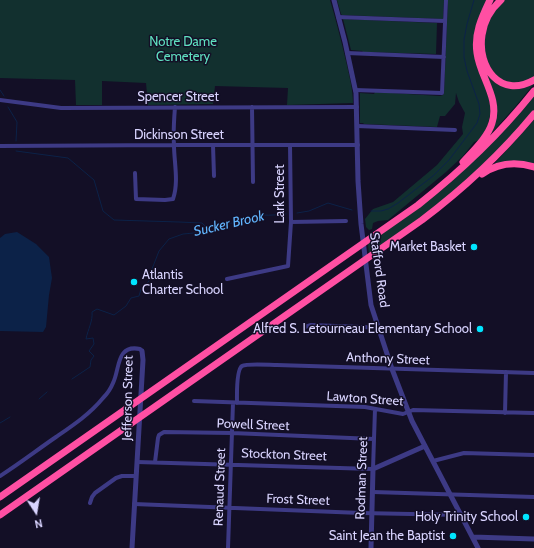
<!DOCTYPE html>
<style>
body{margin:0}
#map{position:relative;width:534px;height:548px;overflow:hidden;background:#130f26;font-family:Cabin,sans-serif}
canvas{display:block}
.north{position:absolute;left:16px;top:492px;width:40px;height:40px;-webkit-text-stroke:3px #130f26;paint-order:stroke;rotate:168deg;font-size:11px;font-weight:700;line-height:16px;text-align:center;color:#d9d4ff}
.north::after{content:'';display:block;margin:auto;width:14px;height:18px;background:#d9d4ff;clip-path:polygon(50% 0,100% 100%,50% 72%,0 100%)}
</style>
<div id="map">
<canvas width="534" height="548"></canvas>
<div class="north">N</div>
</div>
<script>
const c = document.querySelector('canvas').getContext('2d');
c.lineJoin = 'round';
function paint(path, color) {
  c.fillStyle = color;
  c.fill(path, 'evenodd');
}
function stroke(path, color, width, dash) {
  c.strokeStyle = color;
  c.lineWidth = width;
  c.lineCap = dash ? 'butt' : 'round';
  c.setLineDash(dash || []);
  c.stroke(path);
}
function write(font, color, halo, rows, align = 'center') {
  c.font = font + ' Cabin,sans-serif';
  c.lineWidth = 3;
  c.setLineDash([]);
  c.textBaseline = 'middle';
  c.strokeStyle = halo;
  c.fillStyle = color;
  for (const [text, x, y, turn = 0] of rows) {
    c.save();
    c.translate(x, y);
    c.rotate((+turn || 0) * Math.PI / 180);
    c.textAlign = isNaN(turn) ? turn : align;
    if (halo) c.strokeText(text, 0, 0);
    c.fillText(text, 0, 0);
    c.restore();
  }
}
paint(new Path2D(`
 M0 0H330C336 20 341 40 346 61 349 75 353 89 353 103L287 105 288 88 215 86 213 104 148 105 146 83 102 81V105H76L75 80 0 78Z
 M337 0H444L443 19 342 15 341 14Z
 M448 0H487L477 23 492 106 487 129 479 140 474 142 463 156 446 172 388 220 378 221 373 223 372 229 369 230 366 227 365 219 373 209 393 202 437 165 463 134 462 127 465 113 459 102 456 93 455 104 445 116H440L437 127 364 124 363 123H360V93L374 94 375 92 440 96 443 95 444 93Z
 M504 0H534V78L528 81 508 83 492 74 483 47 488 22 499 5Z
 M343 19 437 23 436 54 363 52 362 51 351 50Z
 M485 70 495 82 532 83 533 85 515 107 489 136 493 125Z
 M534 94V110L516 131 494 154 442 201 369 255 368 244 422 204Z
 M534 120V165L496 164 495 163Z`), '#12302f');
paint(new Path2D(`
 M17 232 36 244 49 257 52 278 49 295 46 327 43 332 0 331V238L5 234Z`), '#0c2248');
stroke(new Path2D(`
 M0 90 4 96
 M8 107 17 122 16 141
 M16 151 68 158 94 180 103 211 114 220 179 222 202 223 205 226
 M371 211H381L388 209 398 203 433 176 449 160 477 123 480 114 479 104 467 71 464 57V40L467 24 474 0
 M297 213 309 211 328 203 352 210
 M72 379 90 367 91 360 94 356 89 351 94 344 93 338 86 339C88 329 93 321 92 312L97 309 114 315 126 306 131 298 139 296 141 289 149 281 152 269 159 251 169 239 183 234 194 233 206 227 220 224 245 222C254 212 261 216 273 215 277 215 282 214 286 214
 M39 399 47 392
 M0 423 10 417`), '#0c2248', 1);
stroke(new Path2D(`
 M338 17 445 21
 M347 53 444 57
 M355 90 442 93 446 0
 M0 100 61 108 357 107
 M252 107 253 182
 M357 126 455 130
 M213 145 214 176
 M0 146 174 145H358
 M135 173 136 199 165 200 173 199C179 182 174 162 174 145 173 132 174 120 175 107
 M291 222 346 221
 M227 279 288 266 291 222 290 145
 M305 327 311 325 411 329
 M194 401 365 407 403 414 413 410 534 413
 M237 403C237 395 236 370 242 366 247 363 270 365 277 365L534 373
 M505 413 506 372
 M433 461 464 453 534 455
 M137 462 373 469 375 409
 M155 462 158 438 159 435 164 432 232 433 374 439
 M0 476C19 464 37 450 56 437 72 426 90 414 103 398 107 394 111 388 113 383 120 369 116 344 140 349L142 351
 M373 492 534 497
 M90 503 92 497 95 493 116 478 122 476H136
 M134 504 361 513 461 515
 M228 548 233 403`), '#3d3a85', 4);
stroke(new Path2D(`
 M334 0 345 42 356 93 358 181 361 224 371 305 392 369 412 421 478 548
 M473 537 534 539
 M132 548 143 360 142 351
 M371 548 373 469 425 446`), '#3d3a85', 5);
stroke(new Path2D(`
 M501 0C491 9 484 21 482 35 477 67 500 99 534 80
 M463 162C473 151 488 137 492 123 500 98 480 77 477 53 474 33 482 17 490 0
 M482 174C498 163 515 161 534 167
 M0 497 418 205C461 171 500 134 534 91
 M0 515 422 220C463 189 501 154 534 114`), '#ff4fa3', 7);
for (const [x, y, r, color] of [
 [474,247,4,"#00e5ff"],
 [134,282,4,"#00e5ff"],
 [480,329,4,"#00e5ff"],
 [526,517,4,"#00e5ff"],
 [453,536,4,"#00e5ff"]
]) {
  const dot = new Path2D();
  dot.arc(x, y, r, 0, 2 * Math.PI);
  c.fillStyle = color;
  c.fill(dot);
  stroke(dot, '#130f26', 1.5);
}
write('13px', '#5fe0c0', '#130f26', [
 ["Notre Dame",183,42],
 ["Cemetery",183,57]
]);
write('13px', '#d9d4ff', '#130f26', [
 ["Spencer Street",178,97],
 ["Dickinson Street",179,135],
 ["Lark Street",280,194,-90],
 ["Stafford Road",379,270,82],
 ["Anthony Street",388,359,2],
 ["Jefferson Street",128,398,-89],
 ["Lawton Street",365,399,4],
 ["Powell Street",253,425,2],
 ["Stockton Street",284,455,2],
 ["Rodman Street",362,478,-88],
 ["Renaud Street",220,487,-88],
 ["Frost Street",298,500,2]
]);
write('13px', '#d9d4ff', '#130f26', [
 ["Market Basket",466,247],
 ["Atlantis",142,275,"left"],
 ["Charter School",142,290,"left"],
 ["Alfred S. Letourneau Elementary School",472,329],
 ["Holy Trinity School",518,517],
 ["Saint Jean the Baptist",445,536]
], 'right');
write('italic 14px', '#62b6ff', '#130f26', [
 ["Sucker Brook",229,224,-13]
]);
</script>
